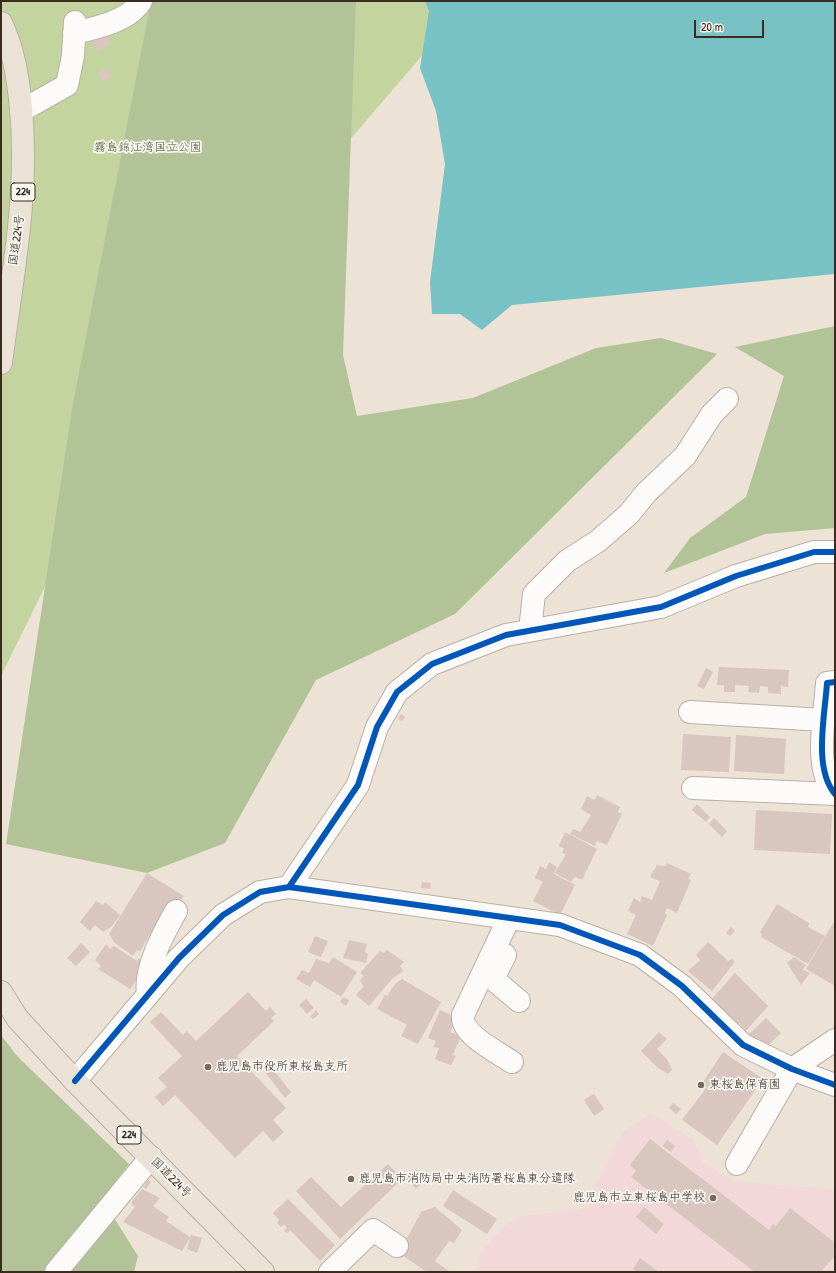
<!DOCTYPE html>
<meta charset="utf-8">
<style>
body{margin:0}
#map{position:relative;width:836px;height:1273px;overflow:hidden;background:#ece2d6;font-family:"Patrick Hand",sans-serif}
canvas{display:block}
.frame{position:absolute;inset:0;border:2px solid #3b2a1e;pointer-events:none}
.scale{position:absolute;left:694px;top:20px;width:70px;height:18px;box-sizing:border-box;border:2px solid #3b2a1e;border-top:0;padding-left:5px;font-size:12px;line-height:14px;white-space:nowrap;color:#3b2a1e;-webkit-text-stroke:3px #f6f6f2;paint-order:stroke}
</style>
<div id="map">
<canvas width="836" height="1273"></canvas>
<div class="frame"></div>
<div class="scale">20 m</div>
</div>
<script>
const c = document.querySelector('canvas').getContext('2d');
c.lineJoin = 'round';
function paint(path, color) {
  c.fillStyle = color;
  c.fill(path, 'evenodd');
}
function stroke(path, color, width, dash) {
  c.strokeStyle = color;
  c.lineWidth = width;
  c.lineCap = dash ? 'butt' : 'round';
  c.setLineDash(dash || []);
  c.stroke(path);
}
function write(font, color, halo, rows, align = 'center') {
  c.font = font + ' "Patrick Hand","Klee One",sans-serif';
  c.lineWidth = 3.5;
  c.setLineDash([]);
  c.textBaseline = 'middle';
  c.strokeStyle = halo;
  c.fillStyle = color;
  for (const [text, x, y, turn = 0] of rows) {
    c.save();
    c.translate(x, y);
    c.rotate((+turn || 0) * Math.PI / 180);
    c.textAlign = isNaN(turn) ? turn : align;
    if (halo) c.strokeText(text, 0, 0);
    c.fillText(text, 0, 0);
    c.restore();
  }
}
paint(new Path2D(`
 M651 1113 693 1140 703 1162 734 1181 761 1184 835 1189V1272H476L479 1256 503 1227 517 1217 588 1208 597 1180 624 1131Z`), '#f2d8d8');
paint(new Path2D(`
 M1 1H469L151 371 1 676Z`), '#c4d49e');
paint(new Path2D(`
 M151 1H356L343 355 357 416 473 398 596 348 661 338 717 354 455 614 316 680 225 843 147 873 6 844 72 409Z
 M835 326V528L765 534 664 573 690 538 746 497 784 376 735 347Z
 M1 1035 17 1056 129 1164 102 1199 138 1256 134 1272H1Z`), '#b2c497');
paint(new Path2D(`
 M425 1H835V274L512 305 482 330 460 314H432L430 282 445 164 436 111 420 68 429 11Z`), '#78c2c5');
paint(new Path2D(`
 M106 29 111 45 96 52 89 35Z
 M103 68 112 76 105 82 97 74Z
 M719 667 789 670 788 687 781 686V694L768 693V687L760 686 759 693 748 692 749 686 735 685V692H724V685H717Z
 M706 668 713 672 704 689 697 686Z
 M401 714 405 717 402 721 398 719Z
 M683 734 731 737 729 772 681 770Z
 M736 735 786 739 784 774 734 771Z
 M597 795 620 807 618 812 622 814 607 845 597 841 595 846 570 834 573 829 580 832 591 815 581 809 587 796 594 800Z
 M697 804 710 817 706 822 692 810Z
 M756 810 832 814 830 854 754 850Z
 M714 818 727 831 722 837 709 824Z
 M565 832 597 849 582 880 575 877 571 882 555 873 566 854 562 853 564 849 559 846Z
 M549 862 557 867 554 874 575 885 560 915 533 901 543 882 535 878 540 866 546 869Z
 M667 863 691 874 688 879 691 880 677 913 667 908 665 913 667 915 653 946 627 934 636 915 628 911 634 898 640 902 642 896 652 900 660 881 650 877 657 865 665 866Z
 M147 873 184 896 157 930 153 929 140 951 137 950 133 956 115 943 109 934Z
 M422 882 431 883 430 889 421 888Z
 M96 901 103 905 105 902 120 915 111 927 103 932 95 925 90 931 80 922Z
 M777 904 809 923 808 927 825 936 808 964 761 937 762 934 760 932Z
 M833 923 835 924V986L806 969Z
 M731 927 735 931 730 936 726 933Z
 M315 936 328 941 321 957 308 952Z
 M349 940 367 944 365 952 368 954 366 963 343 958Z
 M708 942 728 961 732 959 735 962 712 991 688 971 700 960 696 955Z
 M81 943 90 952 76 966 67 958Z
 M106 944 110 949 114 946 137 961 139 958 147 966 130 989 98 969 101 966 95 960Z
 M387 950 404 962 400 966 403 971 392 979 369 1006 356 995 363 987 360 980 364 976 360 973 380 951 384 953Z
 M333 957 357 972 341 997 314 980 310 987 296 979 302 970 309 973 316 959 329 963Z
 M794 957 806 965 803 970 810 973 801 985 787 963Z
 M735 973 768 1006 746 1031 739 1023 736 1025 710 1001Z
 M402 979 441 1002 418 1044 401 1036 407 1025 377 1009 385 995 387 996 395 984Z
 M248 992 266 1011 270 1007 276 1014 271 1018 274 1021 237 1056 286 1108 273 1120 284 1132 273 1142 263 1131 235 1158 175 1095 163 1106 155 1097 167 1087 158 1078 182 1056 150 1022 161 1012 183 1035 187 1031 196 1041Z
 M343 997 349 1000 346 1006 340 1002Z
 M306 999 314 1008 307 1014 299 1005Z
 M316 1010 319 1014 313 1019 310 1017Z
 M440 1010 456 1017 450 1032 461 1036 453 1055 456 1056 451 1065 435 1059 439 1048 433 1047 436 1041 428 1038Z
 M766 1018 781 1033 763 1050 747 1036Z
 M659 1032 667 1039 657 1049 667 1059 672 1070 668 1074 658 1068 641 1051Z
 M723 1052 763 1079 717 1145 682 1120 707 1087 701 1085Z
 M271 1067 291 1092 285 1098 265 1072Z
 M594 1094 604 1109 594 1116 584 1100Z
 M673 1103 681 1109 676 1114 669 1108Z
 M650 1139 769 1230 773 1224 776 1226 790 1208 835 1243V1256L822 1270 824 1272H755L631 1177 636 1171 630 1165Z
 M667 1140 675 1146 671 1152 663 1146Z
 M388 1164 402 1179 340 1239 296 1191 311 1177 341 1207Z
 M416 1169 426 1179 416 1189 406 1179Z
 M148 1180 151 1182 146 1189 143 1187Z
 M142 1189 160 1198 153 1206 169 1217 166 1221 190 1237 182 1251 123 1222 135 1207 131 1203Z
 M453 1190 497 1219 487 1234 443 1206Z
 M288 1199 335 1245 320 1261 290 1230 287 1233 284 1231 287 1228 284 1224 281 1227 277 1223 279 1220 273 1213Z
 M435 1207 462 1230 454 1243 449 1241 435 1261 450 1272H427L402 1255 403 1246 421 1212Z
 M644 1207 664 1224 656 1234 636 1217Z
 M191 1235 202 1238 197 1253 187 1249Z
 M640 1258 659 1272H637L633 1269Z`), '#d9c6bf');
const minor = new Path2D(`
 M74 33C96 28 129 21 141 1
 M21 111 67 85 73 56 75 22
 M530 630 534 594 567 561 598 541 629 514 646 493 685 456 712 414 727 399
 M835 682 827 683C825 715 813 768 835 794
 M690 712 824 720
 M693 788 835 794
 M289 887 358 785 377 727 397 692 432 664 506 635 661 607 736 576 814 552H835
 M509 918 463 1015C460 1034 497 1052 512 1062
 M505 955 493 979 519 1001
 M148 993C144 969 164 932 176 911
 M75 1081 179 958 223 915 260 892 289 887 560 925 640 955 682 986 743 1045 792 1069 835 1085
 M737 1164 792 1069 835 1040
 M56 1272 151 1157
 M330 1272 373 1230 397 1246`);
const highway = new Path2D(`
 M1 23C14 50 18 78 21 108 29 195 12 277 1 363
 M1 992 17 1018 75 1081 263 1272`);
stroke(minor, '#b8b0a7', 24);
stroke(highway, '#b8b0a7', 24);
stroke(minor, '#fcfbf9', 22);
stroke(highway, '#e9e2d5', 22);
stroke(new Path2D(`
 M835 682 827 683C825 715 813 768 835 794
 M289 887 358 785 377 727 397 692 432 664 506 635 661 607 736 576 814 552H835
 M75 1081 179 958 223 915 260 892 289 887 560 925 640 955 682 986 743 1045 792 1069 835 1085`), '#0057b8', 6);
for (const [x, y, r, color] of [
 [208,1067,4,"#796a5e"],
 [701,1085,4,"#796a5e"],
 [351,1179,4,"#796a5e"],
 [713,1198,4,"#796a5e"]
]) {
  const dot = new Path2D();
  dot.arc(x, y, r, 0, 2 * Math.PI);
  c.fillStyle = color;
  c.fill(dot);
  stroke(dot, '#f6f6f2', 1.5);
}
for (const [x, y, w] of [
 [23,192,24],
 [129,1135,24]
]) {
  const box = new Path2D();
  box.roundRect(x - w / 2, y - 9, w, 18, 3);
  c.fillStyle = '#f6f6f2';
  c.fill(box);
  stroke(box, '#3b2a1e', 1);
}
write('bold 11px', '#3b2a1e', null, [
 ["224",23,192],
 ["224",129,1135]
]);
write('12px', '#5a5937', '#f6f6f2', [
 ["霧島錦江湾国立公園",148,148]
]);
write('12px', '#3b2a1e', '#f6f6f2', [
 ["国道224号",17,240,-82],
 ["国道224号",171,1178,45]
]);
write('12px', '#3b2a1e', '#f6f6f2', [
 ["鹿児島市役所東桜島支所",216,1067],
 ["東桜島保育園",709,1085],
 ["鹿児島市消防局中央消防署桜島東分遣隊",359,1179],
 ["鹿児島市立東桜島中学校",705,1198,"right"]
], 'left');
</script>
